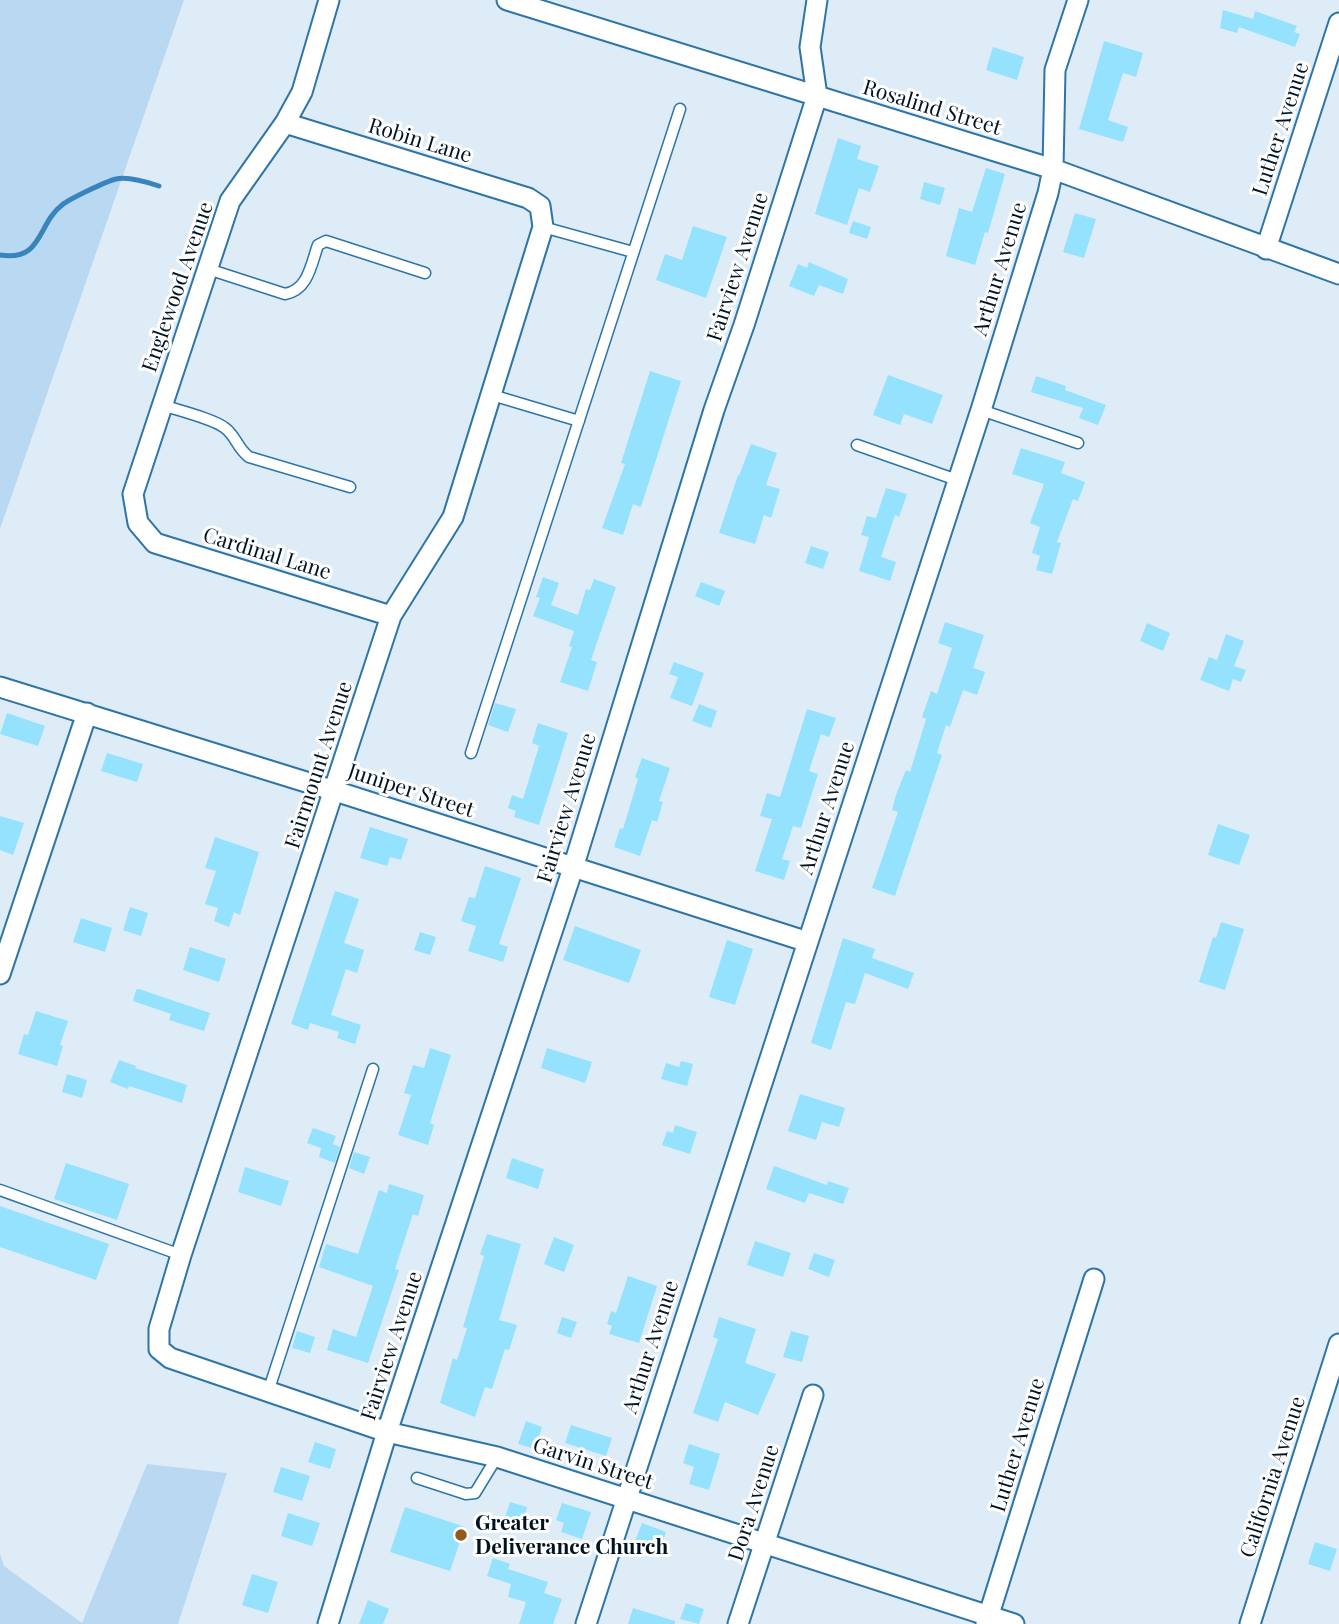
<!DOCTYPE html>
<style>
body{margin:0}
canvas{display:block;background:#deecf7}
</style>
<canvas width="1339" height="1624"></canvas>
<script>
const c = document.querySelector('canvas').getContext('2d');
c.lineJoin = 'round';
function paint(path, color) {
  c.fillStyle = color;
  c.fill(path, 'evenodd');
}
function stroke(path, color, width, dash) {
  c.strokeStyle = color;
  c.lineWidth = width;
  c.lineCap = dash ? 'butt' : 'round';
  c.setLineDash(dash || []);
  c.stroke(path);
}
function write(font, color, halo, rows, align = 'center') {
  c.font = font + ' "Playfair Display",serif';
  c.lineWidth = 6;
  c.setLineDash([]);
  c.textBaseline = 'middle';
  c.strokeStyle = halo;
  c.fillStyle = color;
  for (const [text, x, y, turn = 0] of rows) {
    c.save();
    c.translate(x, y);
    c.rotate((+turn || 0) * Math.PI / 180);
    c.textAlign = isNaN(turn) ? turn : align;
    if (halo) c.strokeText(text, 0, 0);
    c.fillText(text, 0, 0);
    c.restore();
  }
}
paint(new Path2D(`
 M0 0H184L0 529Z
 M147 1464 227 1473 178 1624H0V1554L4 1566 82 1623Z`), '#b9d8f2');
stroke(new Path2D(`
 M0 255C43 262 37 224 62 205 69 199 107 181 116 179 128 176 147 182 159 186`), '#3984bc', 5);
paint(new Path2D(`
 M1223 10 1253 19 1255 11 1297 26 1294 32 1300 34 1295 47 1239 27 1237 33 1220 28Z
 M1104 41 1143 53 1136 77 1123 73 1108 120 1128 127 1123 142 1079 129Z
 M993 47 1024 57 1017 80 986 70Z
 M838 138 861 146 857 159 879 166 870 192 859 188 847 225 815 214Z
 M986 168 1005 174 988 233 985 232 975 265 946 256 959 208 972 212Z
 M924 182 945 188 940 205 920 199Z
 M1075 213 1096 219 1084 258 1063 252Z
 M853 221 871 227 867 239 849 233Z
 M693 226 727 237 706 298 656 280 665 254 682 260Z
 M809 262 848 279 843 294 819 285 814 296 789 286 798 264 807 268Z
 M650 371 681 381 641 507 633 504 623 535 602 528 625 464 621 463Z
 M888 375 943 395 932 424 904 414 900 425 873 415Z
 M1036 376 1066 386 1065 390 1106 405 1098 425 1079 418 1083 408 1031 392Z
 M751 444 777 453 766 485 780 489 771 518 764 515 755 544 719 533 738 475 739 476Z
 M1021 448 1065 462 1061 473 1085 482 1078 501 1073 499 1057 542 1061 543 1052 574 1036 570 1040 556 1032 553 1040 527 1030 523 1044 484 1012 474Z
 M886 488 907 494 899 517 895 515 881 557 896 562 890 581 859 571 869 537 861 535 867 516 876 518Z
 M811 546 829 552 823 569 805 563Z
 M543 577 559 583 551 605 578 615 586 589 590 590 594 579 616 587 591 660 597 662 588 691 560 682 572 647 569 646 574 631 533 616 540 598 536 597Z
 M701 582 725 591 719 606 695 596Z
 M945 622 984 635 973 668 985 672 977 695 963 690 950 727 946 725 937 753 942 755 895 896 872 888 898 812 892 810 896 795 906 770 910 772 926 719 922 717 931 691 937 694 952 648 938 643Z
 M1147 623 1170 633 1163 651 1140 641Z
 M1226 634 1244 641 1234 666 1246 670 1241 682 1233 679 1229 691 1200 680 1209 657 1217 660Z
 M674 662 704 673 692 706 670 698 678 677 669 674Z
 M495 703 516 709 508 732 488 725Z
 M699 704 717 711 711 728 692 721Z
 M807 709 836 718 829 737 821 734 809 771 818 774 801 828 793 826 782 859 790 861 784 880 755 871 772 819 760 816 767 793 780 797Z
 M7 713 45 726 38 746 0 734Z
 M538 723 568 733 539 825 514 817 516 811 508 808 512 795 523 799 539 746 532 743Z
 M107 753 143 764 137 782 101 771Z
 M642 758 670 768 659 801 663 802 657 822 652 820 640 856 614 847 620 828 623 829 638 779 635 777Z
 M0 816 24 823 13 855 0 850Z
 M1218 824 1250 835 1239 865 1208 855Z
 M370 827 408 839 401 860 390 857 387 866 360 858Z
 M215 837 259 852 240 915 234 912 229 927 214 921 218 908 205 904 216 871 205 868Z
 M485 866 521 878 499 944 508 947 503 962 468 951 476 926 461 921 469 897 475 898Z
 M335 891 359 899 344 943 364 950 357 973 346 969 331 1015 361 1025 355 1044 337 1038 339 1032 310 1023 308 1030 291 1024Z
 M130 907 148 913 141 936 123 930Z
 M81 918 112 928 105 952 73 942Z
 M1221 922 1244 929 1225 990 1199 982 1213 937 1216 938Z
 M575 926 641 950 629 983 563 960Z
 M420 932 436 937 430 955 414 950Z
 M843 938 875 949 872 958 914 973 908 989 865 973 855 1004 846 1002 831 1050 811 1043Z
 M727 940 753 949 735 1005 709 997Z
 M190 947 226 959 219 982 183 970Z
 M139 989 210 1013 204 1031 169 1020 171 1014 133 1001 136 990Z
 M36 1011 68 1021 60 1045 63 1046 57 1066 18 1054 24 1034 28 1035Z
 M430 1048 451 1055 430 1123 434 1125 428 1145 398 1135 411 1095 404 1093 413 1065 424 1068Z
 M547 1048 592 1062 585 1083 541 1068Z
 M119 1060 136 1066 135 1068 187 1085 182 1103 129 1086 128 1089 110 1082Z
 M681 1061 693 1064 687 1086 661 1079 666 1063 679 1067Z
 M67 1074 87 1080 82 1098 62 1092Z
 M800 1094 845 1108 839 1127 822 1122 816 1140 788 1131Z
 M675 1125 697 1132 690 1154 662 1145 667 1131 673 1133Z
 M313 1128 336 1136 333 1144 340 1147 335 1163 319 1157 321 1148 307 1143Z
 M354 1152 370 1157 364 1174 349 1168Z
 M512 1158 544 1169 538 1189 506 1178Z
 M66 1163 129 1184 117 1220 54 1199Z
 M774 1166 827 1185 828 1181 849 1188 843 1204 809 1193 805 1203 766 1189Z
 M245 1167 289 1181 281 1206 238 1192Z
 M389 1184 424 1195 418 1216 413 1214 395 1269 399 1270 368 1363 327 1350 333 1329 356 1337 373 1286 319 1267 326 1244 358 1254 379 1190 387 1193Z
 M0 1206 109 1244 96 1280 0 1247Z
 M487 1234 521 1244 499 1320 517 1325 509 1350 505 1349 492 1389 485 1387 475 1417 440 1403 453 1358 457 1360 467 1328 463 1327 484 1256 480 1254Z
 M554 1237 574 1245 564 1272 544 1264Z
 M755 1241 791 1253 783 1277 747 1265Z
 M814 1253 835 1260 829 1277 808 1269Z
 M628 1276 657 1286 639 1343 609 1334 612 1326 607 1324 611 1311 616 1313Z
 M562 1317 577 1322 571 1338 557 1333Z
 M719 1317 756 1329 745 1363 776 1374 758 1415 725 1402 718 1422 693 1413 718 1339 713 1337Z
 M297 1331 315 1337 310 1353 292 1348Z
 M791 1331 809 1336 802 1362 783 1357Z
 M526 1421 542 1427 535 1449 518 1444Z
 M571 1425 612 1438 606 1456 565 1443Z
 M315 1442 336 1449 330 1469 308 1462Z
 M689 1444 720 1454 709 1490 689 1484 694 1467 683 1463Z
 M281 1467 310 1476 302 1501 273 1492Z
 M510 1502 527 1507 521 1527 504 1521Z
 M562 1503 591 1512 582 1539 561 1532 564 1523 556 1520Z
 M405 1507 465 1527 450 1571 390 1552Z
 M288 1513 320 1523 312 1546 281 1536Z
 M642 1523 666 1532 660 1549 635 1541Z
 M1315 1542 1337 1549 1330 1571 1308 1564Z
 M493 1558 510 1564 508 1569 548 1582 544 1593 562 1599 553 1624H519L526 1602 508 1597 511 1584 487 1576Z
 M252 1574 278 1582 268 1613 242 1605Z
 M368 1600 389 1609 383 1624H359Z
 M686 1603 704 1609 699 1624 680 1619Z
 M633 1608 675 1621V1624H628Z`), '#95e2ff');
const lane = new Path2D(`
 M543 227 633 252
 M208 269 285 294C308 290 311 265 318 245L326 241 425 273
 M492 395 579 421
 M162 405C177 410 214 419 225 428 236 436 237 448 249 457L350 487
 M981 410 1078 443
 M857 445 957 480
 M471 753 680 109
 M0 1190 181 1255
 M268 1392 373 1069
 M417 1478 466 1494 475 1493 497 1457`);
const street = new Path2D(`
 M329 0 302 92 285 123 230 201 133 494 138 523 155 543 391 616
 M507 0 1053 169 1339 274
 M285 123 528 198 540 206 543 227 453 517 391 616 181 1255 159 1329V1349L170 1358 387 1432 497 1457 1014 1624
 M1266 249 1339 23
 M0 687 335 791 808 942
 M0 974 87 713
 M328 1624 387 1432 573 868 714 410 744 325 817 96 810 47 817 0
 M586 1624 981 410 1048 193 1053 169 1055 70 1078 0
 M738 1624 813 1395
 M986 1624 1094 1279
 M1250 1624 1339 1344`);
stroke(lane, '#2d75a8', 13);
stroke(street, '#2d75a8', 23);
stroke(lane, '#fff', 10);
stroke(street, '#fff', 19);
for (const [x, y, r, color] of [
 [461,1535,7,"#935917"]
]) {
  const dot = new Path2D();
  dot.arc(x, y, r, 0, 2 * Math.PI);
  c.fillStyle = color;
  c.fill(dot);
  stroke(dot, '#fff', 2.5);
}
write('21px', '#001323', '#fff', [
 ["Rosalind Street",932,108,17],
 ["Luther Avenue",1281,129,-72],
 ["Robin Lane",420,141,17],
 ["Fairview Avenue",738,267,-72],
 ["Arthur Avenue",1000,269,-73],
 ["Englewood Avenue",178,287,-71],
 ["Cardinal Lane",267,554,17],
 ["Fairmount Avenue",319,765,-72],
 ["Juniper Street",411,791,18],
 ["Fairview Avenue",567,808,-73],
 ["Arthur Avenue",827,808,-72],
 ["Fairview Avenue",392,1346,-72],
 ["Arthur Avenue",651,1347,-72],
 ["Luther Avenue",1018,1445,-73],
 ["Garvin Street",593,1464,18],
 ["California Avenue",1273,1477,-72],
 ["Dora Avenue",754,1503,-72]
]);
write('bold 21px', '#001323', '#fff', [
 ["Greater",475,1523],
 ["Deliverance Church",475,1547]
], 'left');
</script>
